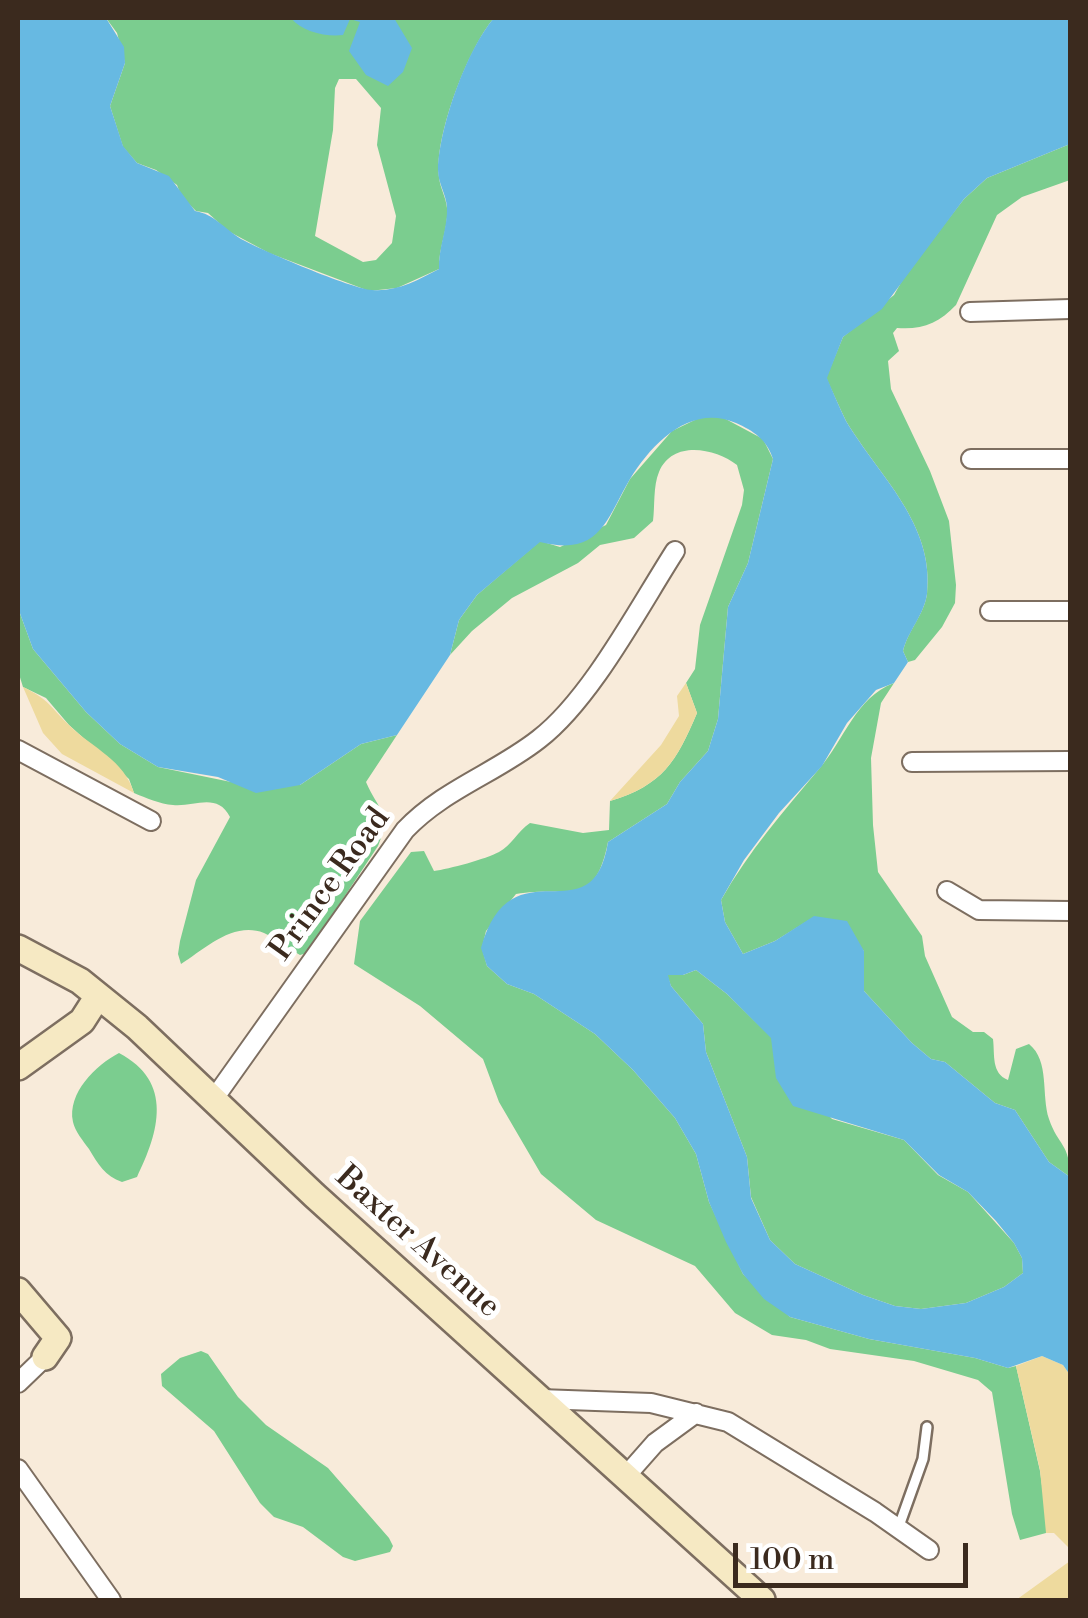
<!DOCTYPE html>
<style>
body{margin:0}
#map{position:relative;width:1088px;height:1618px;overflow:hidden;background:#f8ebda;font-family:"Libre Bodoni",serif}
canvas{display:block}
.frame{position:absolute;inset:0;border:20px solid #3b2a1e;pointer-events:none}
.scale{position:absolute;left:733px;top:1543px;width:235px;height:45px;box-sizing:border-box;border:5px solid #3b2a1e;border-top:0;padding-left:12px;font-size:30px;line-height:35px;white-space:nowrap;color:#3b2a1e;-webkit-text-stroke:8px #fff;paint-order:stroke}
</style>
<div id="map">
<canvas width="1088" height="1618"></canvas>
<div class="frame"></div>
<div class="scale">100 m</div>
</div>
<script>
const c = document.querySelector('canvas').getContext('2d');
c.lineJoin = 'round';
function paint(path, color) {
  c.fillStyle = color;
  c.fill(path, 'evenodd');
}
function stroke(path, color, width, dash) {
  c.strokeStyle = color;
  c.lineWidth = width;
  c.lineCap = dash ? 'butt' : 'round';
  c.setLineDash(dash || []);
  c.stroke(path);
}
function write(font, color, halo, rows, align = 'center') {
  c.font = font + ' "Libre Bodoni",serif';
  c.lineWidth = 10;
  c.setLineDash([]);
  c.textBaseline = 'middle';
  c.strokeStyle = halo;
  c.fillStyle = color;
  for (const [text, x, y, turn = 0] of rows) {
    c.save();
    c.translate(x, y);
    c.rotate((+turn || 0) * Math.PI / 180);
    c.textAlign = isNaN(turn) ? turn : align;
    if (halo) c.strokeText(text, 0, 0);
    c.fillText(text, 0, 0);
    c.restore();
  }
}
paint(new Path2D(`
 M106 18H494C468 48 434 137 439 177 440 188 446 197 447 208 449 227 438 249 439 269L397 288 369 291 269 253 228 231 208 213 196 211 181 196 177 185 156 170 137 163 123 147 110 106 125 63 117 33ZM339 79H356L381 108 377 145 396 216 392 243 376 260 363 262 315 236 333 130 335 88Z
 M1070 144V180L1022 197 997 215 956 305C939 323 922 330 897 328L893 333 899 351 888 361 891 389 930 471 949 521 956 585 955 603 942 627 915 660 908 662 903 651C908 630 924 615 927 594 935 524 879 476 846 421 839 407 833 392 826 378L843 337 894 295 907 272 964 199 987 178Z
 M720 416 763 439 773 459 748 563 728 607 718 719 708 751 680 782 667 804 608 842C595 909 568 885 516 894L486 931 482 948 487 966 507 984 534 994 595 1034 633 1070 675 1118 696 1154 709 1202 743 1274 790 1317 869 1339 975 1358 1008 1368 1016 1366 1040 1471 1048 1529 1046 1533 1020 1540 1012 1514 992 1392 978 1380 914 1361 830 1349 806 1340 772 1335 735 1313 695 1266 596 1220 541 1174 499 1102 483 1059 420 1006 354 964 360 921 411 852 424 851 434 871C449 869 486 859 499 852 511 846 518 831 530 823L583 833 609 830 610 801C663 785 676 762 697 713L686 683 695 669 700 625 742 505 744 490 737 465C716 449 673 439 659 472 653 486 655 506 653 521L634 538 600 545 578 563 512 598 472 631 450 655 459 620 477 595 540 541 560 547 606 525 630 479 672 431 701 417Z
 M18 608 33 649 86 712 120 744 158 767 231 782 300 785 361 744 397 735 366 782C378 810 392 813 378 846L307 953 300 955C289 949 276 938 264 933 233 921 205 949 181 964L178 954 180 941 196 880 230 817C217 792 195 807 173 805 160 804 146 798 134 793L129 779 69 725 46 698 23 687 18 671Z
 M894 683 881 703 871 758 873 825 878 872 922 936 925 956 952 1017 973 1032H984L993 1039C995 1055 991 1073 1008 1080L1016 1049 1029 1044C1050 1061 1041 1095 1049 1119 1058 1146 1070 1143 1070 1177L1049 1162 1015 1110 995 1103 945 1062 931 1059 912 1043 864 991V951L814 917 775 941 743 954 725 922 721 900C749 851 783 812 819 769 845 739 855 698 894 683Z
 M696 970 727 994 772 1038 774 1054 832 1119 904 1140 938 1175 968 1192 1014 1243 1022 1258 1023 1273 1004 1287 966 1303 921 1309 895 1306 863 1295 795 1264 770 1240 751 1197 747 1157 706 1052 703 1024 671 986 667 975H683Z
 M119 1053C174 1082 159 1132 137 1177L122 1182C105 1176 98 1164 89 1149 83 1141 75 1131 73 1122 67 1093 96 1065 119 1053Z
 M201 1351 208 1354 238 1397 266 1425 328 1468 389 1538 393 1546 390 1552 355 1561 343 1557 303 1527 274 1517 260 1503 214 1431 162 1386 161 1374 180 1358Z`), '#7bcd8f');
paint(new Path2D(`
 M686 683 697 713C676 762 663 785 610 801L661 745 679 716 677 696Z
 M23 687C50 700 50 707 70 726 94 749 124 760 134 793L62 754 43 733Z
 M1042 1356 1063 1365 1070 1375V1549L1054 1533H1046L1040 1470 1016 1366Z
 M1070 1561V1600H1016Z`), '#eeda9e');
paint(new Path2D(`
 M18 18H106L124 47 125 63 110 106 123 146 137 163 169 176 195 211C214 214 225 229 241 239 261 250 352 289 372 290 397 292 418 280 439 269 438 249 448 227 447 207 446 194 438 183 438 170 439 127 467 49 494 18H1070V144L987 178 964 199 882 309 843 337 827 378C833 392 839 407 846 421 879 476 935 524 927 594 924 615 908 631 903 651L908 662 894 683 876 690 847 723 822 766 779 813 744 860 721 900 725 922 743 954 775 941 814 916 847 921 864 951V991L912 1043 931 1059 945 1062 995 1103 1015 1110 1049 1162 1070 1177V1375L1063 1365 1042 1356 1008 1368 975 1358 869 1339 790 1317 764 1299 743 1274 726 1242 709 1202 696 1154 675 1118 633 1070 595 1034 534 994 507 984 487 966 481 948C512 839 592 941 608 842L667 804 680 782 708 751 718 719 728 607 748 563 773 459C767 440 754 431 736 423 691 403 652 443 630 479 606 520 600 557 540 542L477 595 459 620 450 655 397 735 361 744 300 785 256 793 218 777 158 767 120 744 86 712 33 649 18 608ZM696 970 727 994 771 1038 776 1078 793 1106 904 1140 939 1175 968 1192 996 1221 1014 1243 1022 1258 1023 1273 1004 1287 966 1303 921 1309 895 1306 863 1295 795 1264 770 1240 751 1198 747 1157 706 1052 703 1024 671 986 668 975H683Z
 M291 18H394L412 48 403 72 388 86 366 75 349 51 360 22 350 19 343 35C326 37 302 32 291 18Z`), '#67b9e2');
const lane = new Path2D(`
 M898 1529 923 1459 927 1427`);
const street = new Path2D(`
 M970 312 1070 309
 M971 459H1070
 M990 611H1070
 M18 750 151 821
 M912 762 1070 761
 M947 891 979 910 1070 911
 M213 1100 405 830C444 789 496 773 539 739 591 699 639 607 675 551
 M18 1383 45 1357
 M540 1399 651 1403 728 1422 875 1512 929 1550
 M18 1469 111 1600
 M625 1477 655 1443 696 1413`);
const secondary = new Path2D(`
 M18 948 80 981 137 1027 314 1195 762 1600
 M18 1067 82 1021 98 996
 M18 1291 58 1338 45 1357`);
stroke(lane, '#7d6e60', 14);
stroke(street, '#7d6e60', 22);
stroke(secondary, '#7d6e60', 30);
stroke(lane, '#fff', 9);
stroke(street, '#fff', 18);
stroke(secondary, '#f6e9c3', 25);
write('32px', '#3b2a1e', '#fff', [
 ["Prince Road",331,885,-54],
 ["Baxter Avenue",417,1243,42]
]);
</script>
